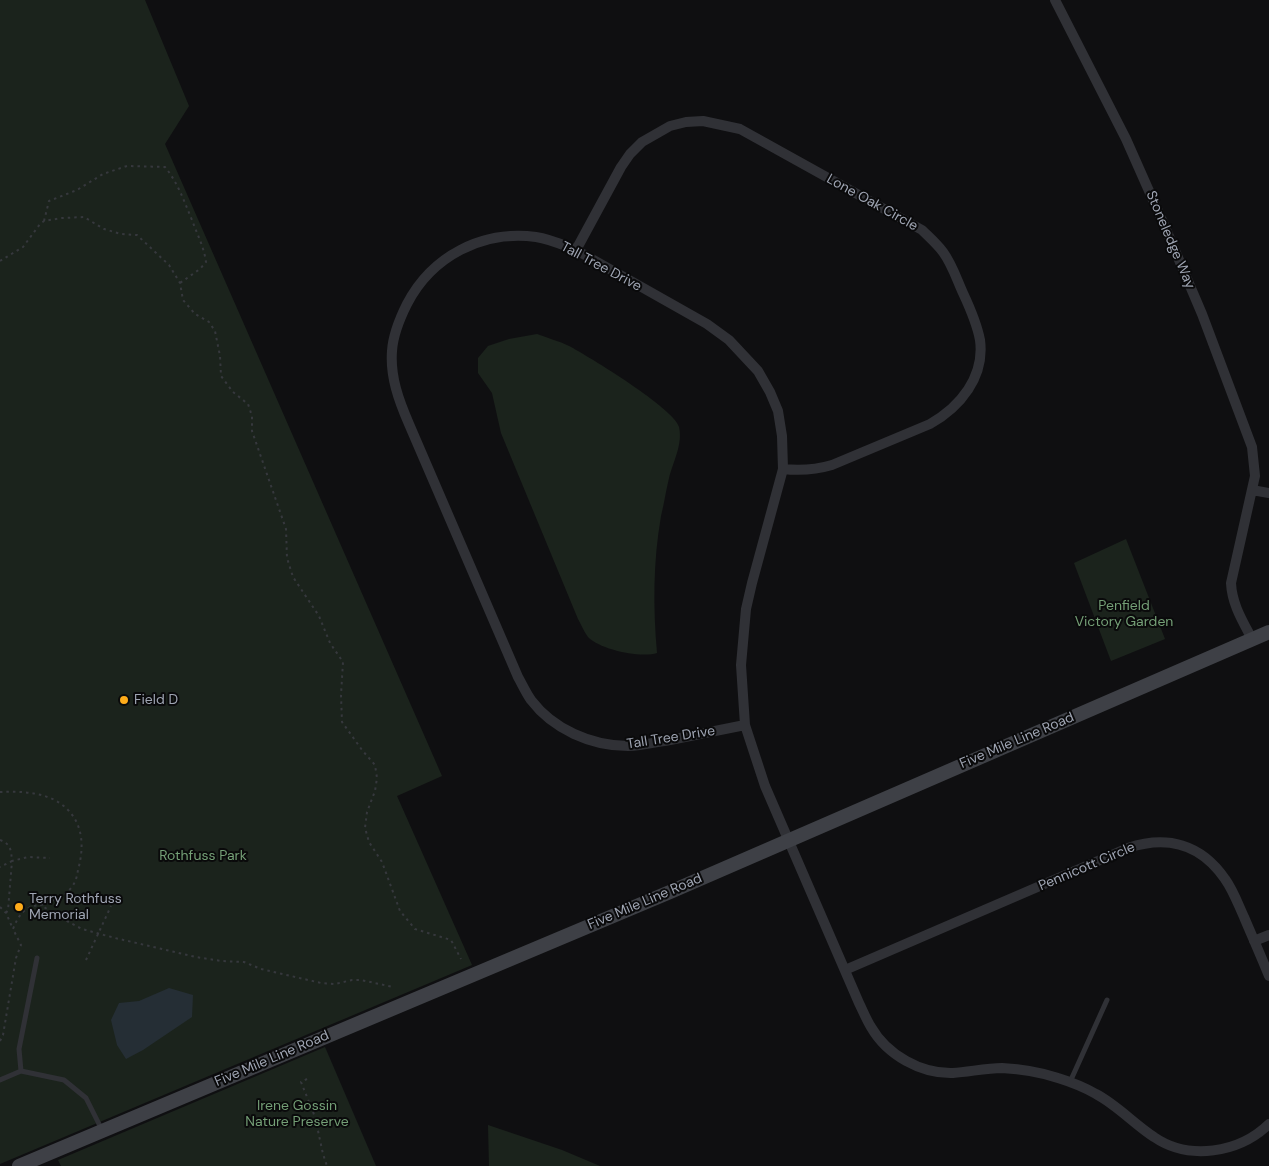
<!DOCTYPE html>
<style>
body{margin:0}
canvas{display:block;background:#0f0f11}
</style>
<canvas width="1269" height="1166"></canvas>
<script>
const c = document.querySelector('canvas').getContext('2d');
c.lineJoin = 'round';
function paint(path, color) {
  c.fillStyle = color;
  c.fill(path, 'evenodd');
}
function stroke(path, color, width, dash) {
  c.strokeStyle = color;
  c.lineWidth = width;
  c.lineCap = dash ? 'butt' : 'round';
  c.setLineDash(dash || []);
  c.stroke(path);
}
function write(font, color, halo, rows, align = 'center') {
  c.font = font + ' "DM Sans",sans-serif';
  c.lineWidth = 4;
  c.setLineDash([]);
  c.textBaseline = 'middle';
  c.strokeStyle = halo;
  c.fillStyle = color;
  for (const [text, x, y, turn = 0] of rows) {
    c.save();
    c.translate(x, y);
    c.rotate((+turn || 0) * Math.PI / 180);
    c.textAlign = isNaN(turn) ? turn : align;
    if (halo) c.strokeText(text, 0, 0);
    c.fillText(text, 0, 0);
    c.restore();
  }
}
paint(new Path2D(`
 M0 0H145L189 106 165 144 442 776 397 796 472 965 0 1164Z
 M537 334C547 338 559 341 569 346 588 356 675 409 679 427 683 444 673 462 669 478 666 491 664 503 661 516 653 562 653 607 657 653 640 658 601 650 588 637 584 632 581 624 578 619L501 433 492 393 478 373V358L488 346 509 339Z
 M1126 539 1165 639 1111 661 1074 563Z
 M325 1047 376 1166H61L58 1160Z
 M488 1125 562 1150 600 1166H489Z`), '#1b231c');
paint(new Path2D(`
 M169 988 193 995 192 1017 143 1050 126 1059 117 1045 111 1020 119 1003 139 1001Z`), '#252e35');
stroke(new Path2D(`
 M44 221 49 201 77 190 103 174 127 166 165 167C178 183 184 201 192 220 197 234 204 247 206 262L200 269 180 283
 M0 261 23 247 40 224 44 221 62 218 84 217 104 229 121 234 137 235 169 265 180 283 183 300 195 314 209 322 215 331 220 356 221 376 233 392 248 404 252 416V431L286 529 287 558 293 577 319 616 330 643 343 662 341 695 342 722 362 750 375 765 377 778 375 791 367 812 365 828 369 842 382 862 400 911 415 929 451 940 461 959
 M0 792C22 791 49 792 66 808 84 825 84 848 78 870 77 876 76 882 71 888 64 897 52 901 41 905L59 917 82 929 115 938 196 957 221 961 244 962 261 969 321 983 335 984 352 980H361L393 987
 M0 840C11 844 11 850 12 861L0 867
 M0 907 6 913 13 929C19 914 25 906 41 905
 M6 913 8 910 12 861 28 857 50 858
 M86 960 111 906
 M0 1041 3 1035 16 958 21 945 13 929
 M307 1079 301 1082 315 1117 323 1154 327 1166`), '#36383d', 2, [2.5, 4]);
stroke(new Path2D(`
 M21 1071 19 1049 37 958
 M0 1080 21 1071 64 1080 86 1098 102 1130
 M1070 1082 1107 1000`), '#303136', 5);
stroke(new Path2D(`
 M1055 0 1126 139 1165 227 1202 314 1252 447 1255 476 1231 583C1232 604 1242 620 1252 639
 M576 250 621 167 630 154 642 142 670 126 686 122 703 121 740 129 922 230C929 237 937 244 943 252 952 264 957 280 963 293 970 308 977 324 980 340 985 377 960 407 930 424L832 465C815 470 801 471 783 469
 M1252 490 1269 493
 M745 725C720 730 695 735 670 740 656 742 642 746 628 746 591 746 553 729 531 700 526 693 522 684 518 677L409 424C399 401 390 377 392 351 393 335 400 318 407 304 432 256 482 230 536 237 550 239 563 245 576 250L707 324 729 340 758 371 770 392 778 411 782 436 783 469 752 583 746 609 741 665 745 725 765 786 859 1003C863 1011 866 1019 871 1027 887 1055 921 1074 953 1073 969 1072 986 1068 1002 1068 1022 1069 1040 1072 1058 1078 1071 1082 1084 1087 1096 1094 1117 1105 1134 1124 1154 1137 1189 1161 1239 1153 1269 1124
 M1254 941 1269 935
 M845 970 1128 848C1167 835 1201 844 1225 879 1233 890 1238 904 1244 917 1252 936 1261 956 1269 976`), '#303136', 10);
stroke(new Path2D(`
 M19 1166 670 892 1269 632`), '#3e4046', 14);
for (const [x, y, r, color] of [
 [124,700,5,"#feac1a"],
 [19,907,5,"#feac1a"]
]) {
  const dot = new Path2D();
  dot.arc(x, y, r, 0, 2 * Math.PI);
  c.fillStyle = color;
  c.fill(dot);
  stroke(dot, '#0a0a0b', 2);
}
write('14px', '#9fa5b3', '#0a0a0b', [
 ["Lone Oak Circle",872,203,29],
 ["Stoneledge Way",1170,240,67],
 ["Tall Tree Drive",601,267,28],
 ["Tall Tree Drive",671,738,-9],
 ["Five Mile Line Road",1017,741,-23],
 ["Pennicott Circle",1087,867,-23],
 ["Five Mile Line Road",645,902,-23],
 ["Five Mile Line Road",272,1059,-23]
]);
write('14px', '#749f76', '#0a0a0b', [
 ["Penfield",1124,606],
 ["Victory Garden",1124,622],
 ["Rothfuss Park",203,856],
 ["Irene Gossin",297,1106],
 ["Nature Preserve",297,1122]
]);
write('14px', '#9fa5b3', '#0a0a0b', [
 ["Field D",134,700],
 ["Terry Rothfuss",29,899],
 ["Memorial",29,915]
], 'left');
</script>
